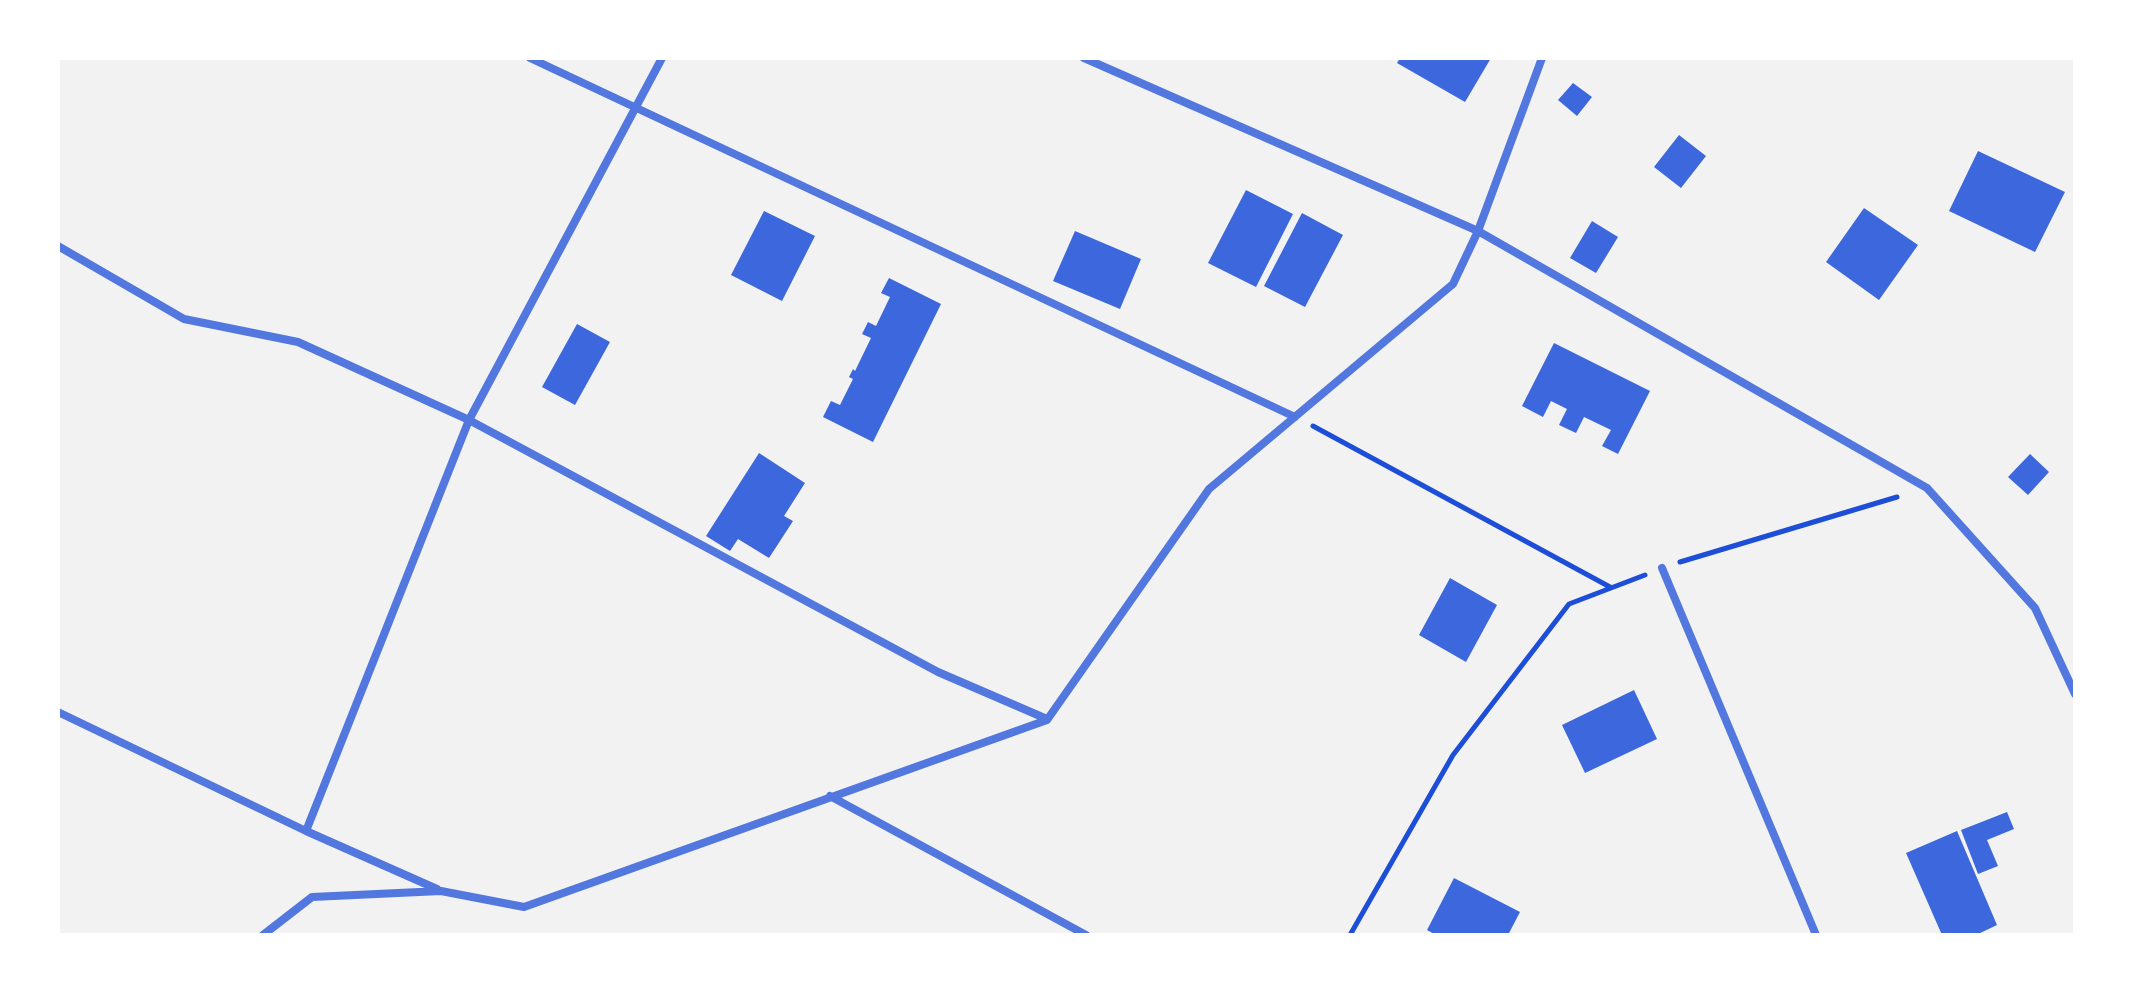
<!DOCTYPE html>
<style>
body{margin:0}
#map{position:relative;width:2133px;height:993px;overflow:hidden;background:#f2f2f2;font-family:Manrope,sans-serif}
canvas{display:block}
.frame{position:absolute;inset:0;border:60px solid #fff;pointer-events:none}
</style>
<div id="map">
<canvas width="2133" height="993"></canvas>
<div class="frame"></div>
</div>
<script>
const c = document.querySelector('canvas').getContext('2d');
c.lineJoin = 'round';
function paint(path, color) {
  c.fillStyle = color;
  c.fill(path, 'evenodd');
}
function stroke(path, color, width, dash) {
  c.strokeStyle = color;
  c.lineWidth = width;
  c.lineCap = dash ? 'butt' : 'round';
  c.setLineDash(dash || []);
  c.stroke(path);
}
paint(new Path2D(`
 M1400 58H1491L1465 102 1397 63Z
 M1573 83 1592 97 1577 116 1558 100Z
 M1679 135 1706 156 1681 188 1654 167Z
 M1978 151 2065 192 2035 252 1949 211Z
 M1246 190 1293 214 1256 287 1208 263Z
 M1864 208 1918 245 1879 300 1826 262Z
 M764 211 815 236 782 301 731 275Z
 M1302 213 1343 235 1305 307 1264 286Z
 M1592 221 1618 237 1596 273 1570 258Z
 M1075 231 1141 259 1120 309 1053 281Z
 M889 278 941 304 873 442 823 417 831 401 840 405 853 379 849 377 853 369 855 371 871 338 862 334 868 322 876 326 890 297 881 293Z
 M577 324 610 342 575 405 542 387Z
 M1554 343 1650 391 1618 454 1602 446 1611 430 1584 417 1576 433 1559 425 1567 409 1551 401 1543 417 1522 406Z
 M759 453 805 483 784 516 793 521 769 558 738 539 730 551 706 536Z
 M2030 454 2049 472 2028 495 2008 477Z
 M1450 578 1497 605 1466 662 1419 635Z
 M1634 690 1657 739 1585 773 1562 725Z
 M2007 812 2014 829 1987 840 1998 866 1978 874 1961 830Z
 M1957 831 1997 925 1976 935H1942L1906 853Z
 M1454 878 1520 912 1508 935H1436L1427 930Z`), '#3d67dc');
stroke(new Path2D(`
 M1313 426 1610 587
 M1680 562 1897 497
 M1350 935 1453 755 1569 604 1645 575`), '#1d4ed8', 5);
stroke(new Path2D(`
 M530 58 1295 417
 M1084 58 1478 231 1927 488 2035 608 2075 694
 M58 246 184 319 298 342 469 420 938 672 1047 719
 M1662 568 1816 935
 M58 712 306 831 437 889
 M830 796 1086 935
 M306 831 469 420 662 58
 M263 935 312 897 441 891 524 907 1047 720 1209 489 1453 284 1478 231 1542 58`), '#5277de', 8);
</script>
